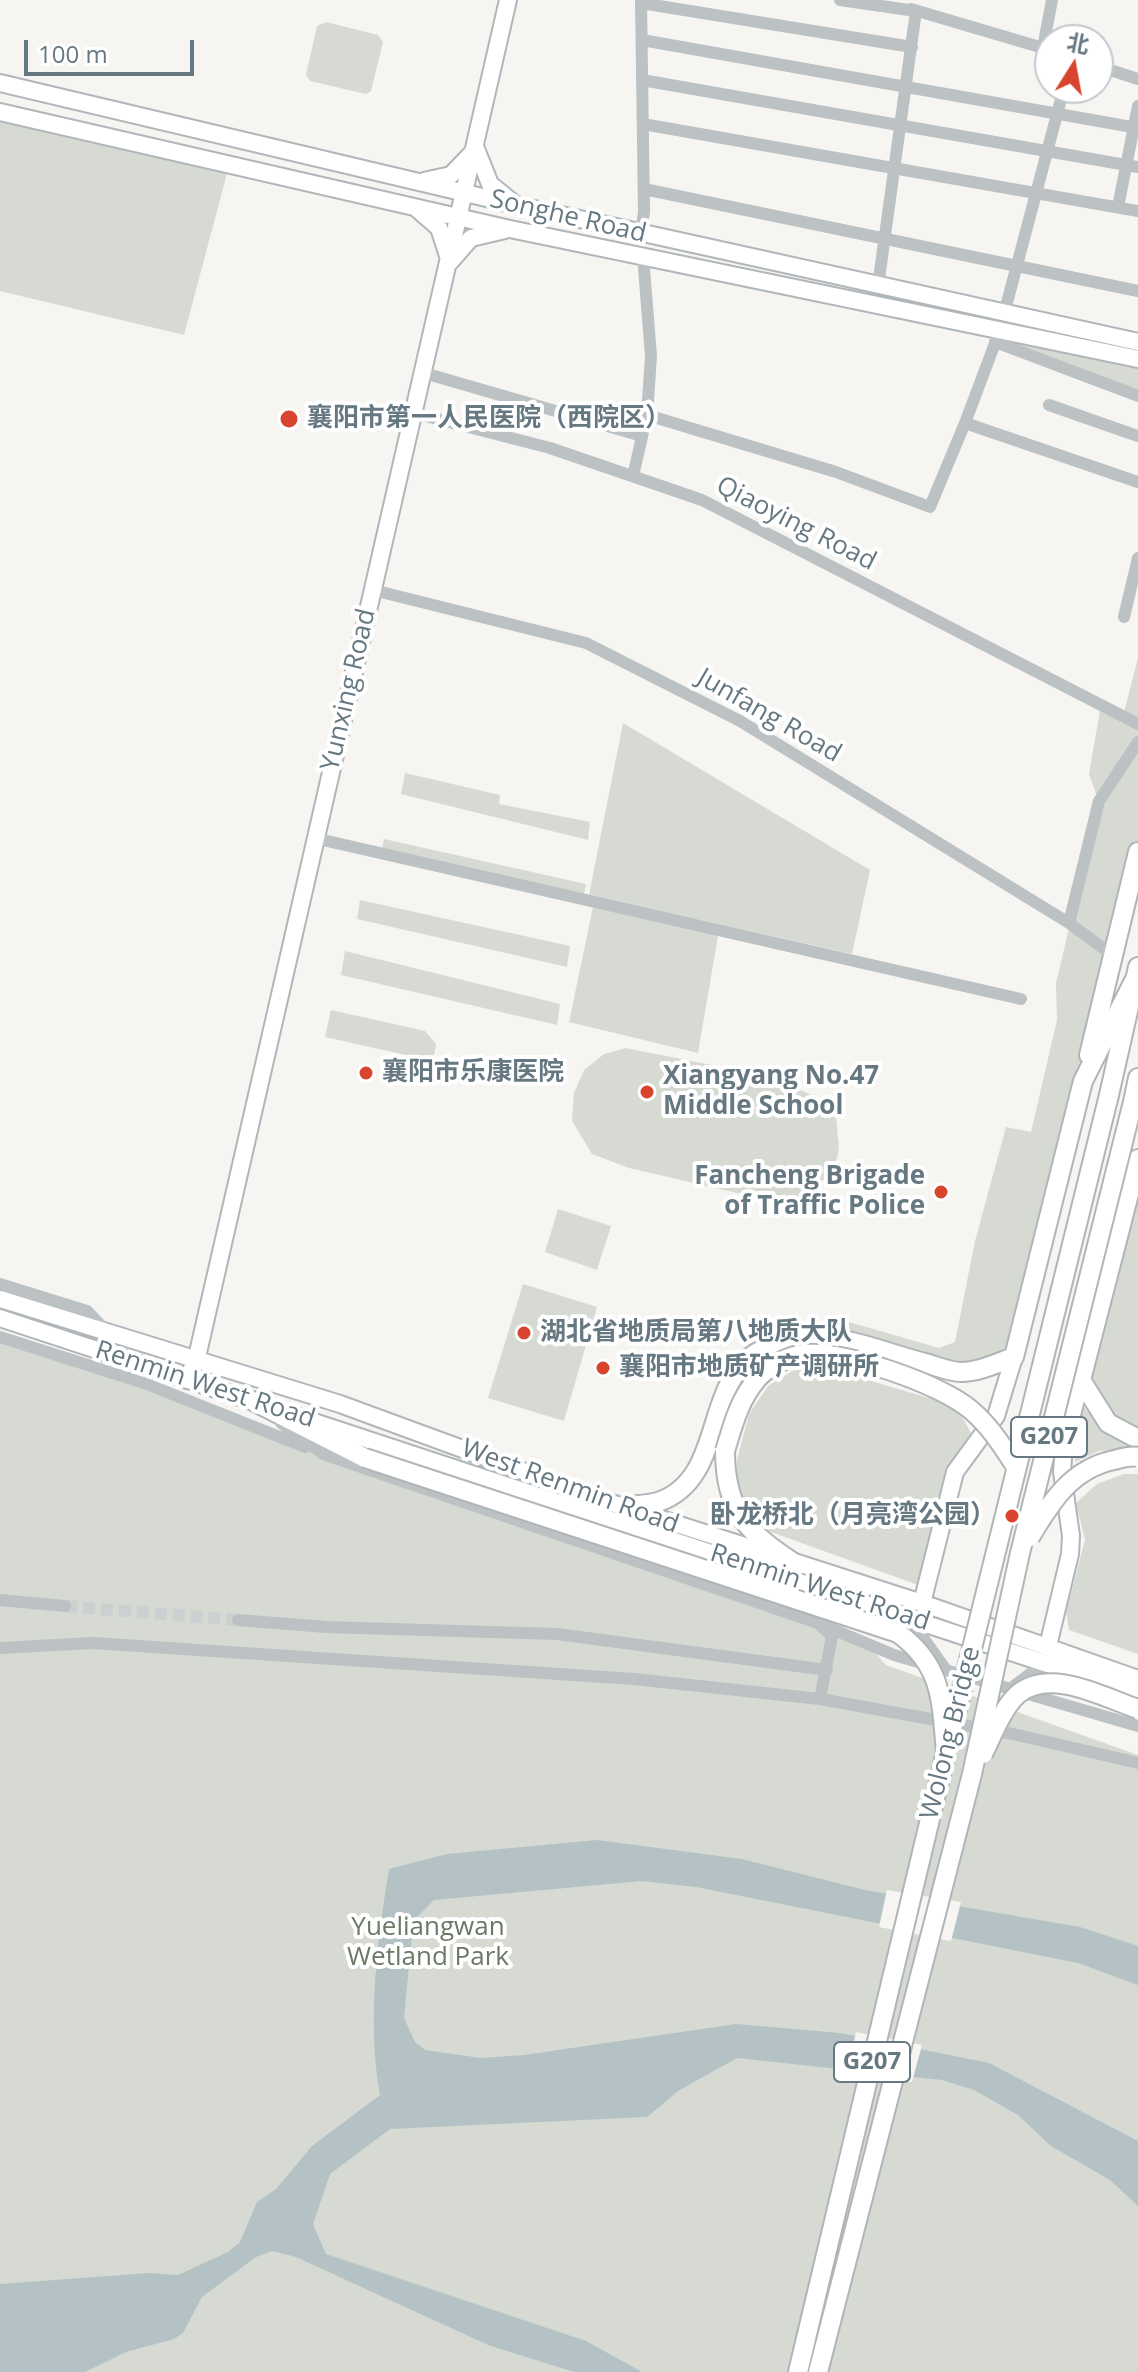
<!DOCTYPE html>
<meta charset="utf-8">
<style>
body{margin:0}
#map{position:relative;width:1138px;height:2372px;overflow:hidden;background:#f6f5f2;font-family:"Open Sans","Noto Sans SC",sans-serif}
canvas{display:block}
.north{position:absolute;left:1034px;top:24px;width:80px;height:80px;box-sizing:border-box;background:#fff;border:2px solid #c2c9cd;border-radius:50%;rotate:11deg;font-size:22px;font-weight:700;line-height:32px;text-align:center;color:#667882}
.north::after{content:'';display:block;margin:auto;width:28px;height:36px;background:#d9442f;clip-path:polygon(50% 0,100% 100%,50% 72%,0 100%)}
.scale{position:absolute;left:24px;top:40px;width:170px;height:36px;box-sizing:border-box;border:4px solid #667882;border-top:0;padding-left:10px;font-size:24px;line-height:28px;white-space:nowrap;color:#667882;-webkit-text-stroke:6px #fff;paint-order:stroke}
</style>
<div id="map">
<canvas width="1138" height="2372"></canvas>
<div class="north">北</div>
<div class="scale">100 m</div>
</div>
<script>
const c = document.querySelector('canvas').getContext('2d');
c.lineJoin = 'round';
function paint(path, color) {
  c.fillStyle = color;
  c.fill(path, 'evenodd');
}
function stroke(path, color, width, dash) {
  c.strokeStyle = color;
  c.lineWidth = width;
  c.lineCap = dash ? 'butt' : 'round';
  c.setLineDash(dash || []);
  c.stroke(path);
}
function write(font, color, halo, rows, align = 'center') {
  c.font = font + ' "Open Sans","Noto Sans SC",sans-serif';
  c.lineWidth = 8;
  c.setLineDash([]);
  c.textBaseline = 'middle';
  c.strokeStyle = halo;
  c.fillStyle = color;
  for (const [text, x, y, turn = 0] of rows) {
    c.save();
    c.translate(x, y);
    c.rotate((+turn || 0) * Math.PI / 180);
    c.textAlign = isNaN(turn) ? turn : align;
    if (halo) c.strokeText(text, 0, 0);
    c.fillText(text, 0, 0);
    c.restore();
  }
}
paint(new Path2D(`
 M326 22 378 35 383 42 371 91 366 94 310 81 306 75 317 26Z
 M0 112 229 166 184 335 0 291Z
 M1000 330 1138 361V396L995 342Z
 M1138 658V852L1014 1357 960 1372 843 1340 849 1322 939 1348 955 1342 975 1241 1006 1127 1031 1132 1057 1020 1056 983 1099 802 1089 774 1101 705 1123 716Z
 M623 723 870 870 852 954 589 895Z
 M405 773 500 795 499 804 590 822 588 840 401 794Z
 M384 839 586 884 583 899 381 853Z
 M360 900 570 946 567 967 357 919Z
 M594 902 719 930 698 1053 569 1022Z
 M345 951 560 1004 557 1025 341 975Z
 M331 1010 425 1031 436 1044 433 1061 325 1037Z
 M626 1048C666 1057 818 1080 834 1113 838 1119 837 1131 838 1138 842 1164 828 1177 809 1193L829 1198 824 1213 629 1168 592 1154 572 1121 574 1093 584 1070 604 1054Z
 M1138 1159V1439L1108 1423 1081 1380Z
 M558 1209 611 1226 597 1270 545 1252Z
 M523 1284 597 1307 564 1421 488 1398Z
 M0 1337 866 1643 886 1665 1138 1755V2372H0Z
 M821 1366 932 1399 959 1411 971 1433 949 1469 921 1586 757 1527 736 1492 737 1460 749 1414 768 1386 794 1370Z
 M1083 1406 1109 1436 1138 1448 1099 1451 1075 1462 1072 1443Z
 M1124 1474H1138V1654L1069 1630 1066 1612 1085 1540 1076 1503 1097 1484Z`), '#d6dad2');
paint(new Path2D(`
 M597 1840 742 1859 865 1890 1080 1927 1138 1946V1985L1078 1963 696 1887 642 1881 434 1900 418 1916 412 1935 404 2018 415 2042 425 2050 481 2058 524 2055 736 2024 840 2033 989 2063 1138 2141V2206L1110 2180 1051 2146 1018 2115 974 2090 942 2080 737 2058 678 2091 647 2117 390 2129 330 2174 313 2224 326 2254 586 2341 642 2372H574L488 2345 296 2257 272 2251 256 2257 202 2297 183 2333 174 2339 126 2352 85 2372H0V2284L149 2273 178 2275 228 2252 240 2242 257 2202 276 2189 312 2146 380 2095C367 2021 377 1942 389 1869L447 1854Z`), '#b4c2c5');
paint(new Path2D(`
 M887 1890 961 1902 951 1941 879 1927Z
 M856 2032 922 2045 912 2082 846 2076Z`), '#f6f5f2');
stroke(new Path2D(`
 M65 1606 238 1620`), '#cbd0d0', 12, [12, 6]);
const major = new Path2D(`
 M0 83 516 205 1138 342
 M0 112 510 229 1138 359
 M424 181 451 175 476 149 490 184 512 202
 M416 208 439 228 450 262 471 238 505 230
 M0 1299 340 1404 596 1498 922 1603 1138 1679
 M0 1318 264 1405
 M187 1380 197 1357 508 0
 M290 1414 1138 1694
 M922 1603 955 1472 996 1416 1014 1357
 M1048 1646 1070 1554 1071 1536 1062 1472 1064 1446 1081 1380`);
const highway = new Path2D(`
 M1089 1055 1138 852
 M1109 1095 1138 967
 M1133 1102 1138 1078
 M1138 1159 1081 1380 1108 1423 1138 1439
 M253 1401 365 1458
 M725 1451C725 1512 748 1533 797 1565
 M622 1507C633 1505 647 1505 658 1502 729 1478 700 1375 766 1348 826 1324 867 1348 925 1363 936 1366 950 1372 961 1372 979 1372 997 1363 1014 1357L1083 1081 1135 979
 M798 2372 946 1752
 M818 2372 972 1774`);
stroke(major, '#b0b6b9', 20);
stroke(highway, '#b0b5b7', 22);
stroke(new Path2D(`
 M840 0 916 11 878 286
 M641 3 912 47
 M911 9 1050 50
 M642 40 1138 128
 M1043 48 1052 0
 M1098 66 1138 79
 M642 80 1138 167
 M643 124 1138 211
 M644 189 1138 291
 M1118 207 1138 106
 M641 233 644 212 641 0
 M1004 314 1064 88
 M1000 330 965 423 1138 482
 M995 342 1138 396
 M424 373 642 436
 M1049 405 1138 436
 M414 413 550 448 702 500 1138 724
 M647 415 836 472 930 507 965 423
 M633 476 647 415 651 356 643 256
 M373 590 586 643 740 721 1069 923 1111 954
 M1124 617 1138 558
 M314 838 1021 999
 M1069 923 1099 801 1138 742
 M0 1284 87 1311 105 1330
 M0 1337 144 1383 305 1447
 M281 1423 323 1454 818 1623 832 1636 820 1699
 M0 1600 65 1606
 M909 1618 946 1670
 M238 1620 326 1627 557 1634 827 1670
 M825 1626 894 1655 1138 1726
 M0 1648 93 1643 634 1679 820 1699 1013 1734 1138 1763
 M1015 1685 1045 1663`), '#bcc1c4', 12);
stroke(major, '#fff', 16);
stroke(highway, '#fff', 18);
const highwayBridge = new Path2D(`
 M725 1451C733 1425 739 1400 757 1379 767 1367 790 1355 805 1354 845 1351 941 1384 971 1410 990 1426 1003 1447 1016 1467
 M365 1458 898 1633C943 1666 941 1700 946 1752
 M1030 1537C1051 1502 1071 1469 1114 1460 1122 1458 1129 1455 1138 1457
 M950 1737 1109 1095
 M983 1754C992 1736 1003 1707 1018 1694 1051 1667 1105 1698 1138 1709
 M972 1774 1020 1553 1133 1102`);
stroke(highwayBridge, '#b0b5b7', 22, []);
stroke(highwayBridge, '#fff', 18);
for (const [x, y, r, color] of [
 [289,419,10,"#d9442f"],
 [366,1073,8,"#d9442f"],
 [647,1092,8,"#d9442f"],
 [941,1192,8,"#d9442f"],
 [524,1333,8,"#d9442f"],
 [603,1368,8,"#d9442f"],
 [1012,1516,8,"#d9442f"]
]) {
  const dot = new Path2D();
  dot.arc(x, y, r, 0, 2 * Math.PI);
  c.fillStyle = color;
  c.fill(dot);
  stroke(dot, '#fff', 3);
}
for (const [x, y, w] of [
 [1049,1437,76],
 [872,2062,76]
]) {
  const box = new Path2D();
  box.roundRect(x - w / 2, y - 20, w, 40, 6);
  c.fillStyle = '#fff';
  c.fill(box);
  stroke(box, '#667882', 2);
}
write('bold 24px', '#667882', null, [
 ["G207",1049,1437],
 ["G207",872,2062]
]);
write('26px', '#667882', '#fff', [
 ["Songhe Road",568,217,13],
 ["Qiaoying Road",796,524,27],
 ["Yunxing Road",349,690,-77],
 ["Junfang Road",769,716,30],
 ["Renmin West Road",205,1385,18],
 ["West Renmin Road",570,1487,20],
 ["Renmin West Road",820,1588,18],
 ["Wolong Bridge",951,1733,-76]
]);
write('bold 26px', '#667882', '#fff', [
 ["襄阳市第一人民医院（西院区）",307,419],
 ["襄阳市乐康医院",382,1073],
 ["Xiangyang No.47",663,1077],
 ["Middle School",663,1107],
 ["Fancheng Brigade",925,1177,"right"],
 ["of Traffic Police",925,1207,"right"],
 ["湖北省地质局第八地质大队",540,1333],
 ["襄阳市地质矿产调研所",619,1368],
 ["卧龙桥北（月亮湾公园）",996,1516,"right"]
], 'left');
write('26px', '#6b7965', '#fff', [
 ["Yueliangwan",428,1928],
 ["Wetland Park",428,1958]
]);
</script>
